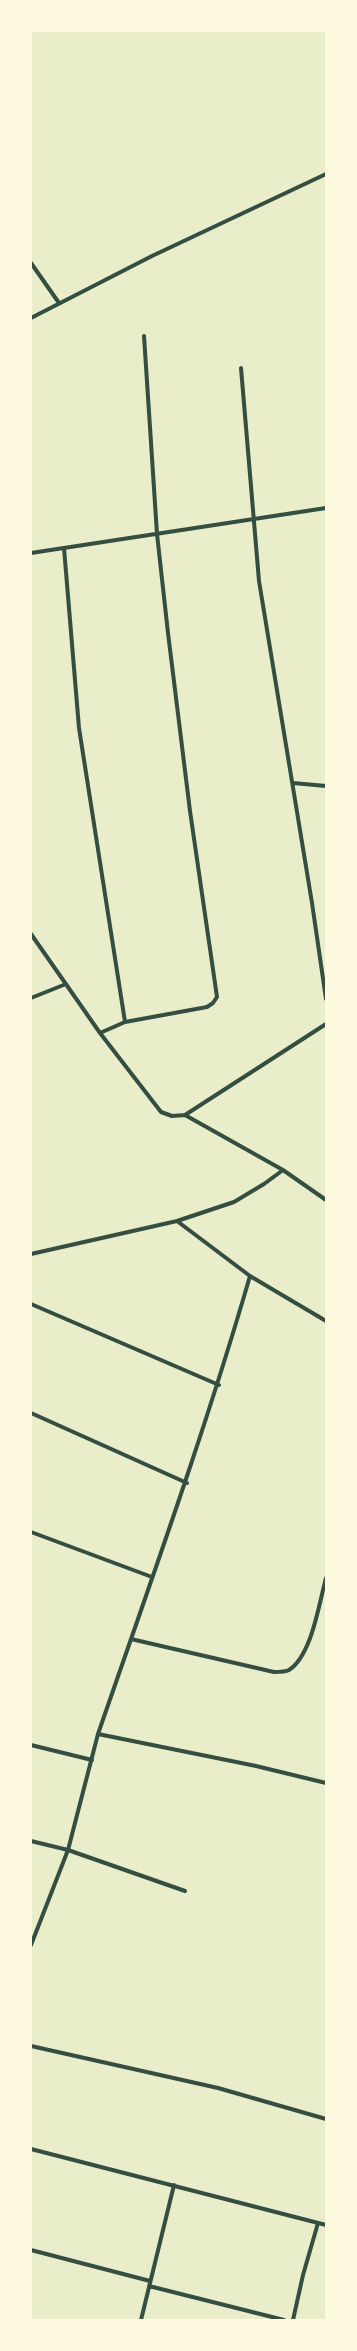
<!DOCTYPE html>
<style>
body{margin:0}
#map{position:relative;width:357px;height:2351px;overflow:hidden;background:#e9edc9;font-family:"Fira Sans Condensed",sans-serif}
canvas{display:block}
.frame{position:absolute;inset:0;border:32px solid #fefae0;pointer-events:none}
</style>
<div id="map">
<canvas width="357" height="2351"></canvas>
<div class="frame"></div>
</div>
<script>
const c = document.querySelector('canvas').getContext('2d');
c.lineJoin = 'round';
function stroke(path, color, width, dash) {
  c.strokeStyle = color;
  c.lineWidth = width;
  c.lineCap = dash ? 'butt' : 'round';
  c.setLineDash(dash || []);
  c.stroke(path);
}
stroke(new Path2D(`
 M31 263 59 303
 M31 318 152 256 326 174
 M241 368 259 581 312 903 326 999
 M64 548 79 728 125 1022
 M31 553 326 508
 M293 783 326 786
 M31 934 100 1033 161 1112 172 1116 185 1115 326 1024
 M31 998 66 984
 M100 1033 125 1022 207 1007 213 1003 217 997 190 811 168 633 157 534 144 336
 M185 1115 283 1170 326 1200
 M177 1221 250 1276 326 1321
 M31 1254 177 1221 234 1202 264 1184 283 1170
 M31 1304 219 1385
 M31 1413 187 1483
 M31 1532 152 1577
 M131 1639 274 1672C278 1672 285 1672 289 1670 312 1655 319 1603 326 1578
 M98 1734C151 1581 205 1431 250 1276
 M31 1745 92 1760
 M31 1841 68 1850 185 1891
 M31 1945 68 1850 98 1734 256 1766 326 1783
 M31 2046 218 2088 326 2119
 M31 2149 326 2225
 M31 2250 150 2281
 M149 2286 284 2320
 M141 2320 174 2185
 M293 2320 303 2275 318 2223`), '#344e41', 4);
</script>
